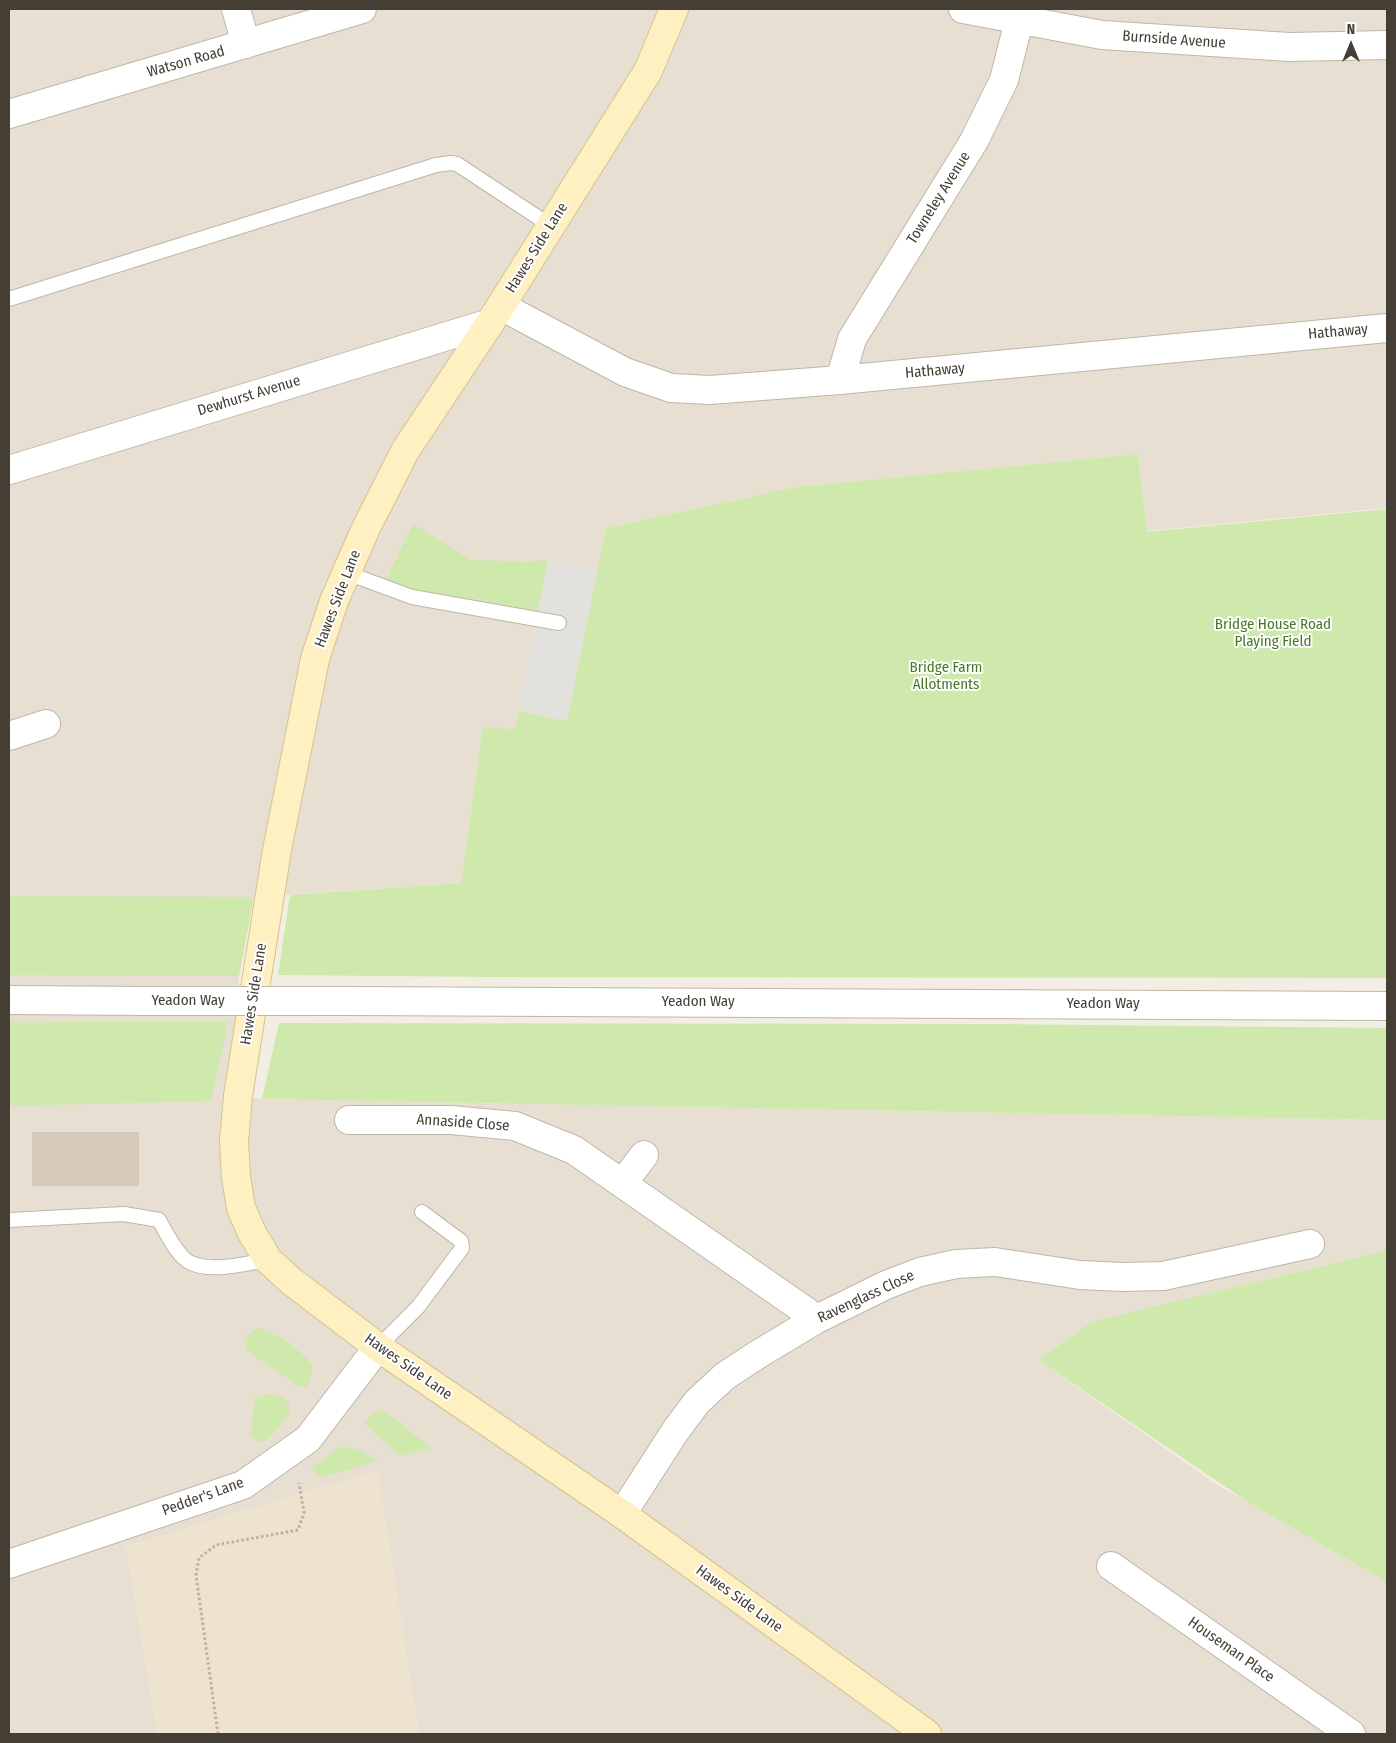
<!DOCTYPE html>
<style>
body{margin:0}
#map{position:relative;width:1396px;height:1743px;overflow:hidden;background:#f3eee4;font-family:"Fira Sans Condensed",sans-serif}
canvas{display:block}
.frame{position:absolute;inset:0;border:10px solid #453e34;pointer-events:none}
.north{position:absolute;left:1326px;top:20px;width:50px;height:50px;-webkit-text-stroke:4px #fff;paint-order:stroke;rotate:0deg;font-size:14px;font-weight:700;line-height:20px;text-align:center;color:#453e34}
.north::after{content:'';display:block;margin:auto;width:18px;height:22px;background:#453e34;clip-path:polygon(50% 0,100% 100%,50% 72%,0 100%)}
</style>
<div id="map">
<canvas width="1396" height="1743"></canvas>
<div class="frame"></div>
<div class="north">N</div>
</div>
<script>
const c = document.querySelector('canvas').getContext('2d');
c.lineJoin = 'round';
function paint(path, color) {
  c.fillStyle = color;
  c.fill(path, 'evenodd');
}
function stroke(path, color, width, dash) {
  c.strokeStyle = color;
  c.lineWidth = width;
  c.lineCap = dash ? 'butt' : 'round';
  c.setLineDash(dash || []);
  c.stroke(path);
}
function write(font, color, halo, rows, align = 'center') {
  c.font = font + ' "Fira Sans Condensed",sans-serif';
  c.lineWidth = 4;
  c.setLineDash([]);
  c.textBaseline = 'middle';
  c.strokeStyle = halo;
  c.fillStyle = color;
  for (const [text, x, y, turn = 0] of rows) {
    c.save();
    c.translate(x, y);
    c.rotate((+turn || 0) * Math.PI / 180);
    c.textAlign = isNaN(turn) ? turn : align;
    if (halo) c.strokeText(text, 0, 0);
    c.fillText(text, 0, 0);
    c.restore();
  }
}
paint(new Path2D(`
 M9 9H1387V508L1147 531 1138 454 796 487 606 528 567 721 518 711 515 731 483 726 461 883 254 897 239 976 238 1096 262 1099 1387 1120V1250L1091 1322 1039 1360 1216 1484 1387 1582V1734H9Z`), '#e7e0d2');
paint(new Path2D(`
 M378 1470 419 1734H157L126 1546Z`), '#ede3ce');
paint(new Path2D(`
 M1138 454 1147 532 1387 509V978L489 977 278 975 290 895 461 883 483 726 515 730 518 711 567 721 606 528 796 487Z
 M413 524 471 560 525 562 548 560 537 618 383 586Z
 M9 896 254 897 239 976 9 975Z
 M9 1021 228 1022 211 1101 9 1106Z
 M279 1023 989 1024 1387 1028V1120L262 1099Z
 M1387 1250V1582L1249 1503 1039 1360 1091 1322Z
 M258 1328C277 1333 300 1349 312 1365L311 1376 306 1387 298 1386 246 1350 244 1340 249 1334Z
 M268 1394 280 1396 290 1404V1414L265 1442 257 1441 251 1435 254 1399Z
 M382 1409 432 1448 400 1456 364 1423 371 1415Z
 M340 1447C355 1447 365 1452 377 1461L320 1478 311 1468Z`), '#cee9ab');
paint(new Path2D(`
 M548 560 598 568 567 721 518 711Z`), '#e3e1dd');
paint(new Path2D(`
 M32 1132H139V1186H32Z`), '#d5cab9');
const service = new Path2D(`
 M9 299 436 165 451 163 457 164 551 226
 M347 573 412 597 559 623
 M9 1220 124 1214 159 1220C166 1232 178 1258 191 1263 214 1273 245 1263 268 1260
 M378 1347 418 1307 462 1248 461 1241 422 1212`);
const minor = new Path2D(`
 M236 9 246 44
 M963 9 1102 35 1289 47 1387 45
 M501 306 625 372 671 388 710 390 840 380 1387 328
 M840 380 852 339 974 141 1004 80 1022 9
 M9 470 490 323
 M9 736 46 724
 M349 1120H451L515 1126 574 1150 817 1319
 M623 1183 644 1155
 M622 1514 676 1430 697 1402 725 1376 757 1355 817 1319 886 1285 920 1272 956 1264 995 1262 1080 1275 1122 1277 1163 1276 1310 1244
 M1111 1566 1351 1734`);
const tertiary = new Path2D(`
 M9 114 362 9
 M9 1000 150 1001
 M348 1001 1387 1006
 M9 1564 243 1485 308 1439 378 1347`);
const secondary = new Path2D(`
 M674 9 648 71 490 323 405 451 366 528 334 601 315 659 277 850 238 1096 234 1141 236 1177 241 1208 252 1233 268 1260 291 1281 378 1347 622 1514 927 1734`);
stroke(service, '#beb6a7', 16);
stroke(minor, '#beb6a7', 30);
stroke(tertiary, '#beb6a7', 30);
stroke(secondary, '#d5c292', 30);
stroke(new Path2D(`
 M218 1734 196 1575 199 1558 216 1545 298 1530 304 1513 299 1483`), '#c1b297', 3, [2.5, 2.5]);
stroke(service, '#fff', 14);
stroke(minor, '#fff', 28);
stroke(tertiary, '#fff', 28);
stroke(secondary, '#fff0c2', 28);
const tertiaryBridge = new Path2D(`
 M150 1001H348`);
stroke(tertiaryBridge, '#beb6a7', 30, []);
stroke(tertiaryBridge, '#fff', 28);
write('15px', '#453e34', '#fff', [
 ["Burnside Avenue",1174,40,4],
 ["Watson Road",186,62,-16],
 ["Towneley Avenue",939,198,-58],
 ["Hawes Side Lane",537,248,-58],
 ["Hathaway",1338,332,-5],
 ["Hathaway",935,371,-5],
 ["Dewhurst Avenue",249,396,-17],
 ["Hawes Side Lane",338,599,-69],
 ["Hawes Side Lane",254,994,-81],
 ["Yeadon Way",188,1001],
 ["Yeadon Way",698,1002],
 ["Yeadon Way",1103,1004],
 ["Annaside Close",463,1123,4],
 ["Ravenglass Close",866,1297,-25],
 ["Hawes Side Lane",408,1367,35],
 ["Pedder's Lane",203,1497,-20],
 ["Hawes Side Lane",739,1599,36],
 ["Houseman Place",1231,1650,35]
]);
write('15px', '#467826', '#fff', [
 ["Bridge House Road",1273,625],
 ["Playing Field",1273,642],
 ["Bridge Farm",946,668],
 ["Allotments",946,685]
]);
</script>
